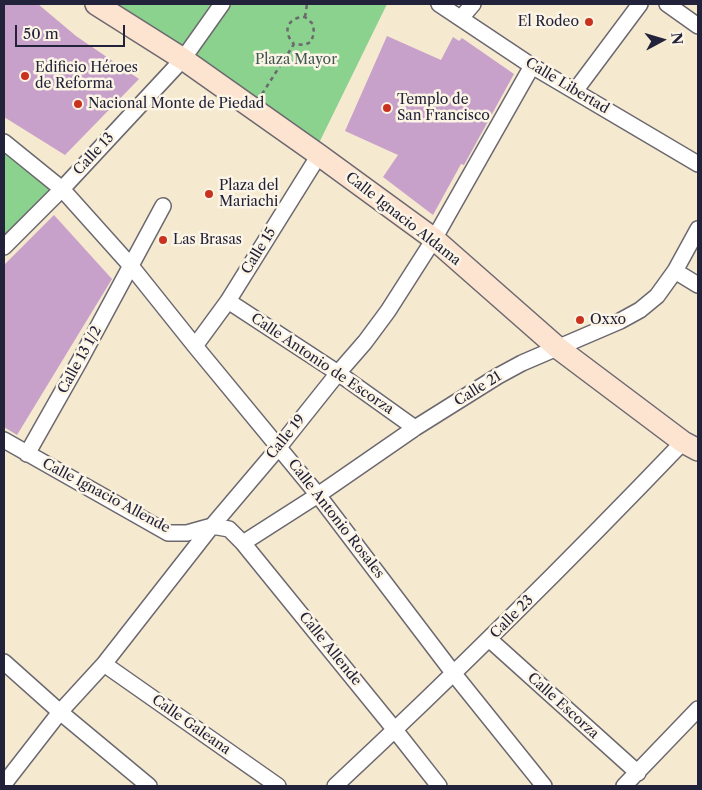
<!DOCTYPE html>
<meta charset="utf-8">
<style>
body{margin:0}
#map{position:relative;width:702px;height:790px;overflow:hidden;background:#f5e9d0;font-family:"Libre Caslon Text",serif}
canvas{display:block}
.frame{position:absolute;inset:0;border:5px solid #22223b;pointer-events:none}
.north{position:absolute;left:637px;top:15px;width:50px;height:50px;-webkit-text-stroke:4px #fcf5e5;paint-order:stroke;rotate:84deg;font-size:14px;font-weight:700;line-height:20px;text-align:center;color:#22223b}
.north::after{content:'';display:block;margin:auto;width:18px;height:22px;background:#22223b;clip-path:polygon(50% 0,100% 100%,50% 72%,0 100%)}
.scale{position:absolute;left:15px;top:25px;width:110px;height:22px;box-sizing:border-box;border:2px solid #22223b;border-top:0;padding-left:6px;font-size:15px;line-height:18px;white-space:nowrap;color:#22223b;-webkit-text-stroke:4px #fcf5e5;paint-order:stroke}
</style>
<div id="map">
<canvas width="702" height="790"></canvas>
<div class="frame"></div>
<div class="north">N</div>
<div class="scale">50 m</div>
</div>
<script>
const c = document.querySelector('canvas').getContext('2d');
c.lineJoin = 'round';
function paint(path, color) {
  c.fillStyle = color;
  c.fill(path, 'evenodd');
}
function stroke(path, color, width, dash) {
  c.strokeStyle = color;
  c.lineWidth = width;
  c.lineCap = dash ? 'butt' : 'round';
  c.setLineDash(dash || []);
  c.stroke(path);
}
function write(font, color, halo, rows, align = 'center') {
  c.font = font + ' "Libre Caslon Text",serif';
  c.lineWidth = 5;
  c.setLineDash([]);
  c.textBaseline = 'middle';
  c.strokeStyle = halo;
  c.fillStyle = color;
  for (const [text, x, y, turn = 0] of rows) {
    c.save();
    c.translate(x, y);
    c.rotate((+turn || 0) * Math.PI / 180);
    c.textAlign = isNaN(turn) ? turn : align;
    if (halo) c.strokeText(text, 0, 0);
    c.fillText(text, 0, 0);
    c.restore();
  }
}
paint(new Path2D(`
 M118 4H387L318 145Z
 M4 142 62 189 4 247Z`), '#8ad28d');
paint(new Path2D(`
 M4 4H38L76 36 139 79 65 155 4 117Z
 M387 36 441 60 453 37 459 41 462 38 514 74 464 165 461 164 433 215 383 177 398 155 345 131Z
 M54 215 112 279 17 435 4 427V265Z`), '#c8a1ca');
const street = new Path2D(`
 M439 4 532 66 698 164
 M667 4 698 26
 M461 18 473 4
 M575 91 640 4
 M4 142 62 189 131 266 195 346 318 495 454 674 544 786
 M4 247 62 189 183 59 222 4
 M675 271 698 285
 M228 301 338 373 415 428
 M195 346 228 301 319 155
 M4 440 168 533H187L212 526 229 529 243 543 395 730 439 786
 M27 454 79 362 163 206
 M243 543 318 495 415 428 498 376 522 363 620 321 640 310 657 296 675 271 698 229
 M489 639 638 773
 M4 662 60 712 149 786
 M104 664 278 786
 M4 784 60 712 104 664 212 526 279 447 338 373 365 342 388 311 434 239 532 66
 M335 786C454 675 570 560 683 442
 M624 786 698 709`);
const secondary = new Path2D(`
 M96 4 183 59 319 155 434 239 558 348 683 442 698 450`);
stroke(street, '#6c686f', 18);
stroke(secondary, '#6c686f', 24);
stroke(new Path2D(`
 M305 17 307 4
 M262 94 294 44 304 45 311 42 314 33 313 24 305 17C287 17 282 32 294 44`), '#6c686f', 2.5, [4, 4]);
stroke(street, '#fff', 15);
stroke(secondary, '#fde4d0', 21);
for (const [x, y, r, color] of [
 [589,22,5,"#c8321e"],
 [25,76,5,"#c8321e"],
 [78,104,5,"#c8321e"],
 [387,108,5,"#c8321e"],
 [209,194,5,"#c8321e"],
 [163,240,5,"#c8321e"],
 [580,320,5,"#c8321e"]
]) {
  const dot = new Path2D();
  dot.arc(x, y, r, 0, 2 * Math.PI);
  c.fillStyle = color;
  c.fill(dot);
  stroke(dot, '#fcf5e5', 2);
}
write('14px', '#22223b', '#fcf5e5', [
 ["El Rodeo",579,22,"right"],
 ["Edificio Héroes",35,68],
 ["de Reforma",35,84],
 ["Templo de",397,100],
 ["San Francisco",397,116],
 ["Nacional Monte de Piedad",88,104],
 ["Plaza del",219,186],
 ["Mariachi",219,202],
 ["Las Brasas",173,240],
 ["Oxxo",590,320]
], 'left');
write('14px', '#415754', '#fcf5e5', [
 ["Plaza Mayor",296,60]
]);
write('14px', '#22223b', '#fcf5e5', [
 ["Calle Libertad",567,86,31],
 ["Calle 13",94,154,-47],
 ["Calle Ignacio Aldama",403,219,38],
 ["Calle 15",259,251,-58],
 ["Calle 13 1/2",80,360,-61],
 ["Calle Antonio de Escorza",322,364,34],
 ["Calle 21",478,389,-32],
 ["Calle 19",286,437,-51],
 ["Calle Ignacio Allende",106,496,28],
 ["Calle Antonio Rosales",336,519,52],
 ["Calle 23",512,617,-45],
 ["Calle Allende",330,649,51],
 ["Calle Escorza",563,706,42],
 ["Calle Galeana",191,725,35]
]);
</script>
